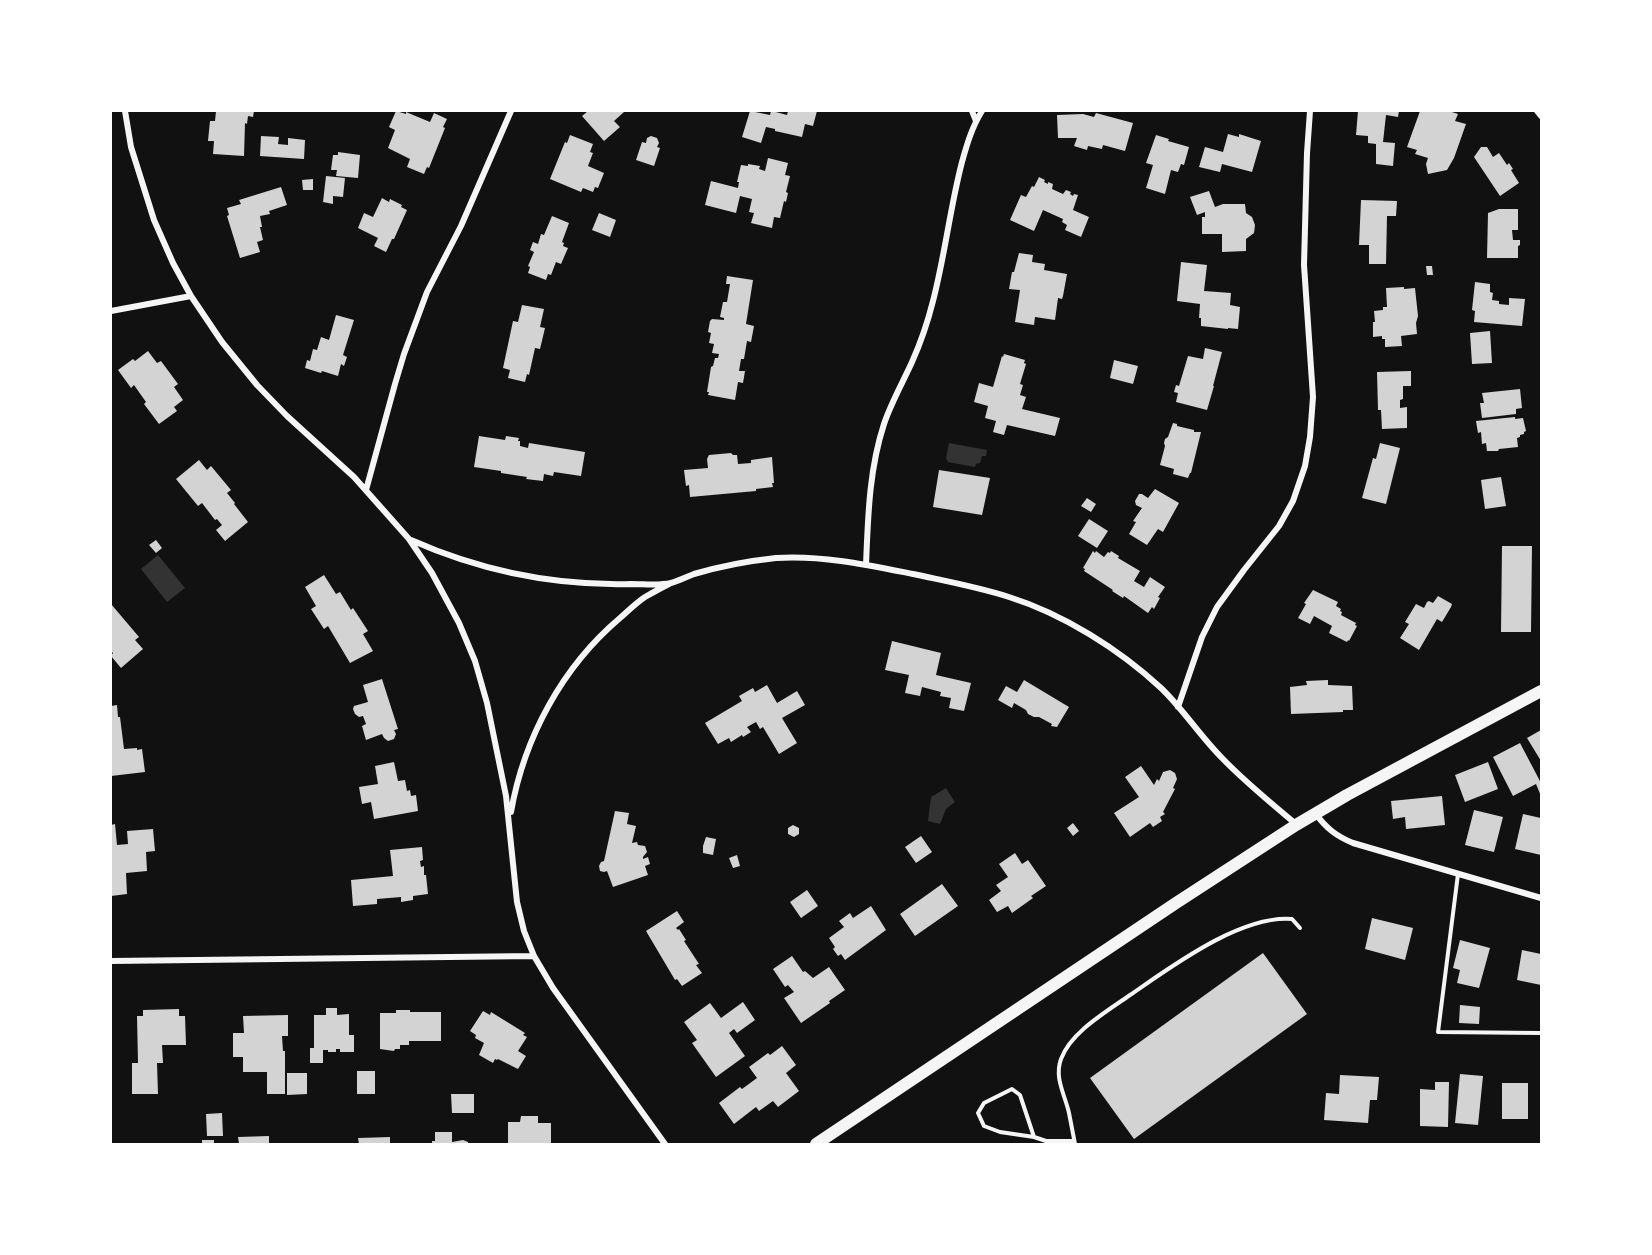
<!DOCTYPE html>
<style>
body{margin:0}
#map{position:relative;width:1652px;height:1255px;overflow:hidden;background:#111;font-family:"Space Grotesk",sans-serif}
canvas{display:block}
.frame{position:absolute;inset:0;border:112px solid #fff;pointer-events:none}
</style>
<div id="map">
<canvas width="1652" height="1255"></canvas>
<div class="frame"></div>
</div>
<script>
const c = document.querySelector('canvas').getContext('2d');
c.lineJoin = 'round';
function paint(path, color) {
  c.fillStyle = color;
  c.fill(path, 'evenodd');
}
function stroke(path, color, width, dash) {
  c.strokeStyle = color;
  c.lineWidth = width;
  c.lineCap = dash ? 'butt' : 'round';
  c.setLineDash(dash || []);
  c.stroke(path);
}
paint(new Path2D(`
 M949 443 987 450 986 456H982L980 463 976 464 975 467 948 462 946 458Z
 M158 555 185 588 167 602 141 569Z
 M946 788 955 802 946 809 940 824 928 821 931 797Z`), '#333');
paint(new Path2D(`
 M216 111H254L253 117 248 116 247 124 245 123 244 156 213 154 214 141H208L210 121H215Z
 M396 111 406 114V112L430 122 434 113 447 119 443 127 445 128 429 168 427 167 424 174 407 167 410 159 388 148 395 130 389 127Z
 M588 111H623L624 112 614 121 620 127 604 141 582 116Z
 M750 111 770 115 771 111H772L787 115 788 111H817L813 126 805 124 802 137 775 131V129L766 127 761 143 742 137Z
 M1358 111H1399L1398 117 1386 115 1383 142 1395 143 1393 166 1376 164V144L1368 143V136L1356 135Z
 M1420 111H1449L1458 114 1455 121 1466 124 1454 158 1447 170 1428 174 1426 164 1428 158 1415 154 1417 150 1407 147Z
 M1096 113 1133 123 1125 151 1103 145 1102 149 1088 146 1087 150 1074 146 1077 138H1058L1057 115 1083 114 1094 117Z
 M1228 134 1239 137V134L1261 141 1252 172 1222 164 1220 172 1199 167 1205 147 1223 152Z
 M570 135 593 144 590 152 593 153 588 166 604 173 598 188 595 187 593 192 583 188 581 192 550 179 565 142 567 143Z
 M1156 135 1169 139 1168 141 1189 147 1184 165 1181 164 1178 172 1171 170 1165 194 1146 188 1153 165 1146 163Z
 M261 136 279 137 278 144 288 145V138L305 140 304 159 260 156Z
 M651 136 657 138 659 143 657 147 660 148 654 166 636 160 642 142 646 143 647 138Z
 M1481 147H1487L1493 157 1499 153 1507 165 1509 163 1513 169 1511 170 1519 183 1500 196 1474 157Z
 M338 152 360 155 358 178 336 176 337 170H331L333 155H338Z
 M768 158 788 163 785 175 790 176 786 192 788 193 786 202 784 201 780 218 774 217 772 228 751 223 754 213 749 212 752 199 740 196 736 213 705 205 711 181 738 188 739 182H737L741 165 748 166V164L760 166 759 169 765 171Z
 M326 176 345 178 343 197 333 196V204L323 202Z
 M1039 177 1045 180 1044 182 1048 184V182L1053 184 1052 189 1063 194 1066 190 1071 192 1070 194 1073 196 1074 194 1078 195 1073 210 1089 217 1081 237 1065 230 1067 225 1062 222 1063 219 1043 210 1034 231 1010 220 1021 195 1026 197 1032 186 1034 187Z
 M313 179V190H303L302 180Z
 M281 187 287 205 269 211 270 214 260 216 262 227H260L263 240 257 242 260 252 240 258 227 216 229 215 227 208 241 204 239 200Z
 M1209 191 1215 207 1223 204H1245L1246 213 1252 217 1255 225 1254 233 1246 239V251L1222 252V234H1202V217H1205V212L1197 215 1190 197Z
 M382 198 389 202 390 199 402 205 401 207 407 210 394 239H392L386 252 374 246 378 238 358 228 364 213 373 217Z
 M1361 200 1397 201 1396 216H1387L1386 264H1369V245H1359Z
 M1499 209H1518V230H1512L1513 240H1520V245L1518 246V258H1487L1488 213Z
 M599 213 616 220 610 237 592 230Z
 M552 216 569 223 562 242 564 243 563 246 568 248 561 264 556 262 551 275 548 274 546 280 528 273 530 267 528 266 534 252 530 250 533 242 538 244 541 234 544 235Z
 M1019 253 1033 255 1032 262 1045 264 1044 270 1067 274 1063 296 1062 299 1058 298 1055 320 1035 317 1034 325 1015 322 1020 290 1009 289 1012 272H1014Z
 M1181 262 1207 265 1204 291 1231 293 1230 305 1240 307 1238 329 1228 328V329L1201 326V318H1199L1200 304 1177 301Z
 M1426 266H1432L1433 275H1427Z
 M727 276 753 280 746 324 754 326 751 342 747 341 744 359H741L739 371H745L743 383 738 382 735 400 708 395 709 392H707L711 367 713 366 715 358H718L719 354 712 353 714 344 709 343 711 333 708 332 710 321 712 319 724 320V318L720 317 723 302H727L730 284H726Z
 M1475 282 1490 284V292L1493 293 1492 300 1499 301V304L1509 305V298L1525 299 1522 326 1474 322 1475 311 1472 310Z
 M1404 287V289L1415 288 1418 316 1416 323 1417 334 1401 336 1402 346 1385 347V339H1382V336L1373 337V322H1375L1374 311 1383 310V307H1387L1386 288Z
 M522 305 544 309 540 327 545 328 540 349 535 348 529 375 527 374 525 382 508 378 510 370 503 368 513 321 518 322Z
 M336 315 354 320 343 355 347 357 344 366 341 364 338 376 322 371 321 373 305 368 307 360 310 361 313 349 317 350 321 337 329 340Z
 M1490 331 1492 363 1472 364 1470 333Z
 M1205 348 1222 352 1213 386H1214L1207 410 1176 402 1178 393 1174 392 1176 385 1179 386 1188 356 1203 359Z
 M148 351 157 363 161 361 178 384 174 387 183 400 174 407 177 411 159 424 144 404 146 402 134 385 131 388 118 370 133 359 135 361Z
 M1004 354 1025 360 1024 363 1026 364 1020 384 1023 385 1020 395 1026 397 1022 409 1060 418 1055 436 1007 425 1004 435 993 432 996 421 985 418 988 406 974 402 979 383 993 387 1002 356 1003 357Z
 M1114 360 1138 366 1133 384 1110 378Z
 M1411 371V386H1403V399L1400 400V408L1407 407V428L1382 429 1381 410H1378L1377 372Z
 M1520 389 1522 408 1516 409V414L1482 418 1480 403H1484L1482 393Z
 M1515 417V419L1523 418 1526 431 1524 432V434L1520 435V437L1517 438 1518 447 1499 449 1498 451H1487L1486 443 1482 444 1481 432 1478 433 1476 421Z
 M1173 423 1177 424V426L1194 430V432H1201L1191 473H1190L1188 478 1173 474 1174 469 1160 465 1165 446 1164 443 1165 439 1168 437Z
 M479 436 505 440 506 436 519 438 518 441H520V446L528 448 529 443 585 452 581 476 554 472 553 476 544 474 543 481 526 479 527 477 501 473V471L474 467Z
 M1380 443 1400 448 1386 504 1362 498 1373 458 1376 459Z
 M731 453 733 455H737L738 464 751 463V460L772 457 774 483H772L773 487 756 489V491L690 497 689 485 686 486 684 470 708 468 707 459 709 455Z
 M199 460 207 470 211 466 231 490 227 493 235 503 234 504 248 522 225 541 216 530 222 525 217 519 215 520 202 503 198 506 176 479Z
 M939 470 990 478 982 515 933 507Z
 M1501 477 1506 506 1485 509 1481 480Z
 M1155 489 1179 503 1163 532 1158 529 1147 545 1129 534 1136 522 1133 521 1142 508 1136 505 1135 501 1139 494H1142L1148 498Z
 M1087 498 1096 504 1091 512 1081 506Z
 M1089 519 1108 531 1097 548 1078 536Z
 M156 540 162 548 156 553 149 545Z
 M1502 546H1532L1531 632H1501Z
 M1093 551 1095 553 1096 551 1104 557 1108 552 1110 553 1111 551 1119 556 1118 558 1140 571 1134 581 1144 587 1150 577 1165 587 1158 597 1160 598 1154 609 1152 607 1148 613 1124 596 1123 598 1112 591 1113 590 1084 571 1085 569 1083 568Z
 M324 575 336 594 340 592 351 610 353 608 368 631 363 634 373 651 350 663 328 626 324 629 311 609 316 606 305 587Z
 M1313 590 1338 602 1336 606 1341 609 1340 611 1342 612 1341 615 1356 623 1355 625 1357 626 1349 641 1348 640 1347 642 1329 633 1332 626 1314 616 1310 624 1298 618 1306 604 1304 603Z
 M1438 596 1452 604 1451 607 1442 622 1437 619 1419 650 1400 638 1409 624 1405 622 1416 604 1424 608 1427 602 1429 601 1433 603Z
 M111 604 139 637 135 640 143 649 121 668 111 656 113 653 111 651Z
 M892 641 941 653 936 675 971 683 964 711 949 708 951 698 940 696 941 692 922 687 920 696 905 693 909 675 885 670Z
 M382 679 398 729 394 730 396 734 394 739 388 741 384 738 382 734 366 740 362 726 366 724 363 716 359 717 355 714 353 709 354 706 368 702 363 685Z
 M1024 680 1069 707 1057 727 1051 726 1052 724 1039 717H1034L1028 714 1026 710 1014 703 1012 708 998 700 1006 686 1017 692Z
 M1328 680V685L1352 686 1353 710H1343V712L1291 714 1290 687 1307 685 1306 681Z
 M767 685 777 703 797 691 805 705 782 718 797 743 779 754 763 727 760 729 756 722 747 727 751 732 743 737 742 735 731 742 729 738 718 744 705 723 742 701 739 696 753 688 755 692Z
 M117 705 118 717H120L124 749 137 748V750L142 749 145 772 111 776V706Z
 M1541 730V761L1527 738Z
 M1520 743 1541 783V796L1536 784 1513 796 1493 757Z
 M394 762 398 781 405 780 407 791 410 790 411 796 416 795 418 811 374 819 371 802 362 804 359 787 378 784 375 766Z
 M1488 762 1498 789 1465 802 1455 775Z
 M1141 766 1154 785 1157 779 1159 781 1163 772 1170 770 1175 773 1177 779 1173 788 1175 789 1163 812 1165 814 1160 817 1162 821 1153 827 1150 823 1130 837 1114 813 1139 797 1125 777Z
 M1442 796 1445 825 1406 829 1405 817 1393 819 1391 801Z
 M1474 810 1503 817 1494 852 1465 845Z
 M615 811 629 813 627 824 636 826 632 843 637 842 638 845 645 846 647 852 643 857V859L648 857 650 864 645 866 648 875 613 887 607 871 604 872 600 871 599 866 601 862 604 861Z
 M1523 814 1541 818V855L1515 849Z
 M1073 823 1079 831 1073 836 1067 828Z
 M115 824 117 845 128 844 127 831 153 829 155 851 146 852 147 871 126 873 127 894 111 896V825Z
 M793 825 799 828V834L794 837 788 834V828Z
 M921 836 932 852 916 863 905 847Z
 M706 837 716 839 713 855 703 853V846Z
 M422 847 423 860 420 861 421 867 424 866V875H426L428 894 413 896V900L401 902V897L377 899V904L353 906 351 880 393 876 390 850Z
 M1015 853 1022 864 1028 860 1046 886 1031 896 1033 898 1012 913 1008 906 997 912 989 900 1001 891 996 885 1008 877 999 864Z
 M737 855 740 866 733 868 729 858Z
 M942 884 958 906 915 936 900 914Z
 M807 890 818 906 801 918 790 902Z
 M871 906 886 930 845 960 841 954 838 956 833 949 835 947 829 938 844 927 839 921 850 913 853 918Z
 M677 911 684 922 676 928 678 930 679 929 686 940 684 941 699 964 696 965 702 973 682 986 677 979 675 980 646 931Z
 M1372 918 1413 928 1405 960 1365 949Z
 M1460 940 1490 948 1479 988 1457 983 1460 970 1453 968Z
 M1522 950 1541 954V985L1517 980Z
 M1263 953 1307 1014 1134 1139 1090 1078Z
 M792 956 803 972 805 971 813 978 829 967 845 990 829 1001 830 1003 801 1023 784 998 794 992 788 985 785 987 773 969Z
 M743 1002 755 1020 737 1033 734 1029 729 1033 745 1056 716 1077 692 1043 697 1040 684 1022 710 1003 721 1018Z
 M1460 1005 1480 1007 1479 1024 1459 1023Z
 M326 1008H337V1015L349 1014V1035H354V1052H340V1049H336V1052H328V1050H323V1063H310V1048H314V1015H326Z
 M179 1009V1016H185L186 1045H162L163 1063H157L158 1094H132V1063H138L137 1016H143V1010Z
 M396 1010H410V1012H441V1041H409V1045H400V1049H395L394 1051 380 1049V1013H396Z
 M483 1011 490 1015 491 1012 525 1033 523 1035 527 1037 518 1051 526 1056 518 1069 498 1059 497 1060 495 1059 493 1063 479 1055 484 1043 475 1038 476 1035 470 1031Z
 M288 1015V1036H282L283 1051H285V1094H267V1072H243V1057H233V1033H244L243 1016Z
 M782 1046 796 1065 786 1073 799 1091 778 1107 773 1101 759 1111 756 1107 734 1124 719 1103 740 1087 742 1089 757 1078 749 1067 768 1053 770 1055Z
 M357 1071H375V1094H357Z
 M287 1073H307V1094L287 1095Z
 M1460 1074 1483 1076 1478 1125 1455 1123Z
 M1340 1075 1379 1077 1377 1100H1370L1368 1123 1324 1120 1326 1093 1339 1094Z
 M1435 1082H1449L1448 1127 1420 1126V1089L1435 1090Z
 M1502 1083H1528V1119H1502Z
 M451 1094H474V1113H452Z
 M222 1113 223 1136H207L206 1114Z
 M521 1116H538V1123H551V1144H508V1122H520Z
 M435 1132H452V1142L463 1140 468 1142V1144H432V1141H435Z
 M269 1136V1144H239L238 1137Z
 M390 1137V1144H359L358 1138Z
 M202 1140H214V1144H202Z`), '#d3d3d3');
stroke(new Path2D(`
 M1458 874 1438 1032 1541 1033
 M1034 1137 1020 1095 1012 1089 984 1103 978 1113 984 1126 1000 1132 1034 1137 1046 1141H1074
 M1075 1144C1073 1134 1071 1123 1069 1113 1065 1095 1054 1078 1061 1059 1071 1032 1106 1012 1130 995 1171 967 1240 915 1292 919L1300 928`), '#f5f5f5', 4);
stroke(new Path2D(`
 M125 111 131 147 154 220 173 263 191 296 222 342 257 385 287 416 354 477 409 539 432 573 459 623 475 661 487 703 506 796 517 902 524 931 534 956 553 988 665 1144
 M972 111 976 121
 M1537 111 1541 116
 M111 311 191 296
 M366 490 395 384 404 354 427 292 461 226 511 111
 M411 540C481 571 555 586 631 584 644 584 659 586 671 583 679 581 686 577 694 574 721 566 748 561 776 558 822 555 868 565 913 574 945 581 978 587 1009 597 1063 614 1119 649 1161 688 1183 709 1200 736 1222 758 1245 782 1271 803 1296 824
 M866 565C868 517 869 470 884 424 891 403 903 382 912 362 921 342 928 321 933 301 945 255 950 208 962 162 967 144 972 127 982 111
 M1178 707 1202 637 1217 607 1244 570 1279 526 1293 501 1305 466 1310 437 1313 397 1304 265 1307 153 1310 111
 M511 812C524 738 562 667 620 618 628 611 636 603 645 597 652 593 661 588 669 584
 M1315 813C1326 828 1336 836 1353 843L1541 898
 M111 961 534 956`), '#f5f5f5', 6);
stroke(new Path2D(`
 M816 1144 1176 903 1296 825 1347 795 1541 691`), '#f5f5f5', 12);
</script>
